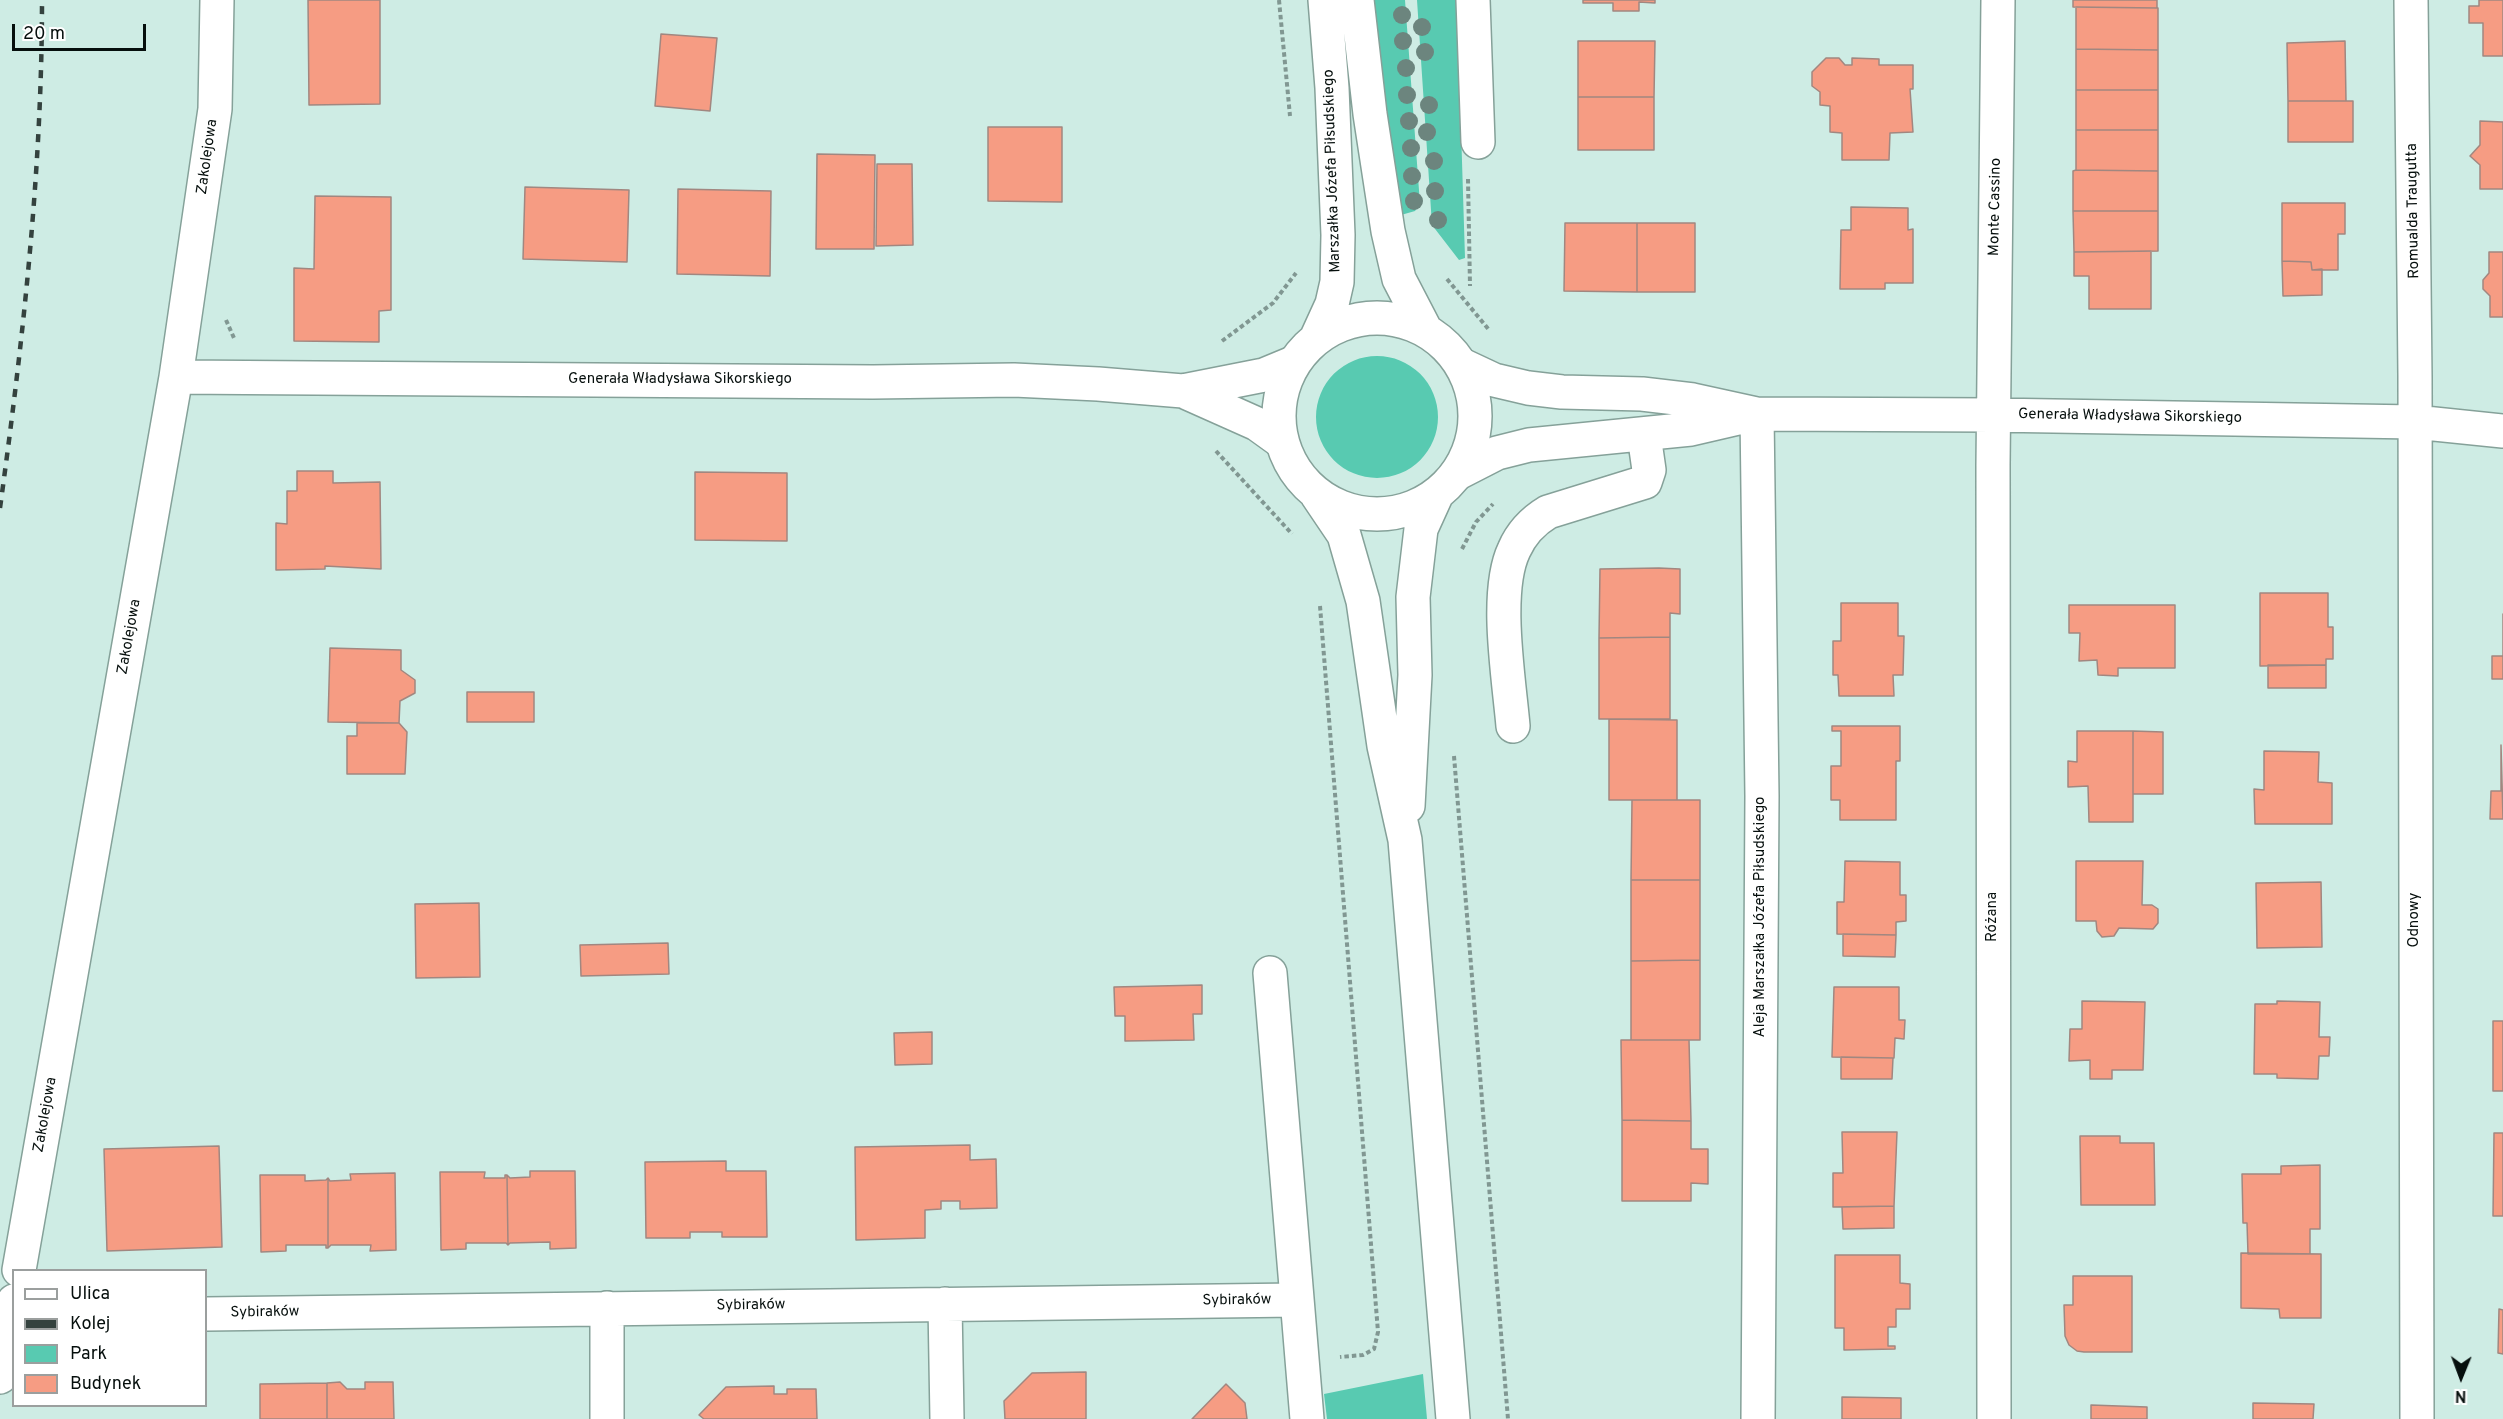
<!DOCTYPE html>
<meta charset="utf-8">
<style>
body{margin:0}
#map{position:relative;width:2503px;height:1419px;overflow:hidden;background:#ceece4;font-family:Overpass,sans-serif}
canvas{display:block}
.legend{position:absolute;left:12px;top:1269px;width:195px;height:138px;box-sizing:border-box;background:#fff;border:2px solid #9b9f9e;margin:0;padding:8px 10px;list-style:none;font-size:18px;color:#060f0d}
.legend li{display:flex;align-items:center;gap:12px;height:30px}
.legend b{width:30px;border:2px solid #9b9f9e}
.north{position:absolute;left:2431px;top:1347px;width:60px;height:60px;-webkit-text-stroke:4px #fff;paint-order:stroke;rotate:181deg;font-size:16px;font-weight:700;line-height:24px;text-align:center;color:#060f0d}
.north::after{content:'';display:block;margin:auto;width:21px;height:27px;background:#060f0d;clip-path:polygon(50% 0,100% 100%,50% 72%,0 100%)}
.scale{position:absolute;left:12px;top:24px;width:134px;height:27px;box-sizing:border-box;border:3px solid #060f0d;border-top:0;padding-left:8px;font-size:18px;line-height:21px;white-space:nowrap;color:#060f0d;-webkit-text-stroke:4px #fff;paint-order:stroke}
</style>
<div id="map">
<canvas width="2503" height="1419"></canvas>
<ul class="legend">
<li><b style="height:8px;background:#fff"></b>Ulica</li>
<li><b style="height:8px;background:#34423e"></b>Kolej</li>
<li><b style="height:16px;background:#58cab1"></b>Park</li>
<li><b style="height:16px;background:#f69c83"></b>Budynek</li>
</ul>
<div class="north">N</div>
<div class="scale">20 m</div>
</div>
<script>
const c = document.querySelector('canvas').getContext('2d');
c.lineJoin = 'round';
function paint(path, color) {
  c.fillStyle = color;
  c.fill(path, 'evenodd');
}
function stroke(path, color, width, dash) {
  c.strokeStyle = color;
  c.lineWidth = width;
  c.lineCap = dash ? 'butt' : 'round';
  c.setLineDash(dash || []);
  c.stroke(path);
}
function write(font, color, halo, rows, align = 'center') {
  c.font = font + ' Overpass,sans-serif';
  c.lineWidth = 4.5;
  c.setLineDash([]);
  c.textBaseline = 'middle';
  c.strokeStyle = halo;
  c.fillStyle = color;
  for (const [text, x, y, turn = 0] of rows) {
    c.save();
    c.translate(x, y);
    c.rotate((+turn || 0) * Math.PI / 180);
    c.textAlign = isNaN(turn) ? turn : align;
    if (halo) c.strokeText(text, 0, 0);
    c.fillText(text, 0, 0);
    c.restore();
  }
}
paint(new Path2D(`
 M1368 0H1405L1420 204 1415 211 1401 215Z
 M1417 0H1457L1465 258 1459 260 1432 225Z
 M1316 417a61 61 0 1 1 122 0a61 61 0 1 1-122 0Z
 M1423 1374 1427 1419H1327L1324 1394Z`), '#58cab1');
const building = new Path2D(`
 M308 0H380V104L309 105Z
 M1583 0H1655V3L1639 2V11H1613V3H1583Z
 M2073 0H2157V8L2073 7Z
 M2479 0H2503V56H2483V23H2469V6H2479Z
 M2076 7 2158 8V50L2076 49Z
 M661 34 717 38 710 111 655 106Z
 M1578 41H1655L1654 97H1578Z
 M2345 41 2346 101H2288L2287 43Z
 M2076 49 2158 50V90H2076Z
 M1826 58H1839L1845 65H1852V58L1879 59V65H1913V89H1910L1913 132 1890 133 1889 160H1842V133L1830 132V106L1820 105V92L1812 86V72Z
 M2076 90H2158V130H2076Z
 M1578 97H1654V150H1578Z
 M2288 101H2353V142H2288Z
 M2480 121 2503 122V189H2480V165L2470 156 2480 145Z
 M988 127H1062V202L988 201Z
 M2076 130H2158V171L2076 170Z
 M817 154 875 155 874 249H816Z
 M877 164H912L913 245 876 246Z
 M2076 170 2158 171V211H2073V171Z
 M525 187 629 190 627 262 523 259Z
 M678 189 771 191 770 276 677 274Z
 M315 196 391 197V310L379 311V342L294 341V268L314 269Z
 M2282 203H2345V234H2338V270H2312L2311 262 2282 261Z
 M1851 207 1908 208V230L1913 229V283H1885V289H1840L1841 230H1851Z
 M2073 211H2158V251L2074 252Z
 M1565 223H1637V292L1564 291Z
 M1637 223H1695V292H1637Z
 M2151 251V309H2089V276H2074V252Z
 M2489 252H2503V317H2490V296L2483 289V280L2489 273Z
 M2282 261 2311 262 2312 270 2322 269V295L2283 296Z
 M297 471H333V483L380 482 381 569 325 566V569L276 570V523L287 524V491H297Z
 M695 472 787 473V541L695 540Z
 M1659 568 1680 569V614L1670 613V637L1599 638 1600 569Z
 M2260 593H2328V627H2333V659H2326V665L2260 666Z
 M1841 603H1898V636H1904L1903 675H1893L1894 696H1839L1838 675H1833V641H1841Z
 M2069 605H2175V668H2118V676L2098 675 2097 660 2079 661 2080 633H2069Z
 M2503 614V679H2492V656H2503Z
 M1670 637V719H1599V638Z
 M330 648 401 650V670L415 680V693L400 701 399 723 328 722Z
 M2268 665H2326V688H2268Z
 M467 692H534V722H467Z
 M1609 719 1677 720V800H1609Z
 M357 723H399L407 732 405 774H347V736H357Z
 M1832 726H1900V761H1896V820H1840V800H1831V766H1841V731H1832Z
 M2077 731H2133V822H2089L2088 786 2068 787V761L2077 762Z
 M2133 731 2163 732V794H2133Z
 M2501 745 2503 819H2490L2491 791H2501Z
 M2264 751 2319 752 2318 782 2332 783V824H2255L2254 789 2264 790Z
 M1632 800H1700V880H1631Z
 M1845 861 1900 862V895H1906V921L1896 922V935L1837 934V902H1844Z
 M2076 861H2143L2142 905H2152L2158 909V923L2153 929 2119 928 2114 936 2102 937 2097 931 2096 921H2076Z
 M1631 880H1700V960L1631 961Z
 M2321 882 2322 947 2257 948 2256 883Z
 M479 903 480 977 416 978 415 904Z
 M1843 934 1896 935 1895 957 1843 956Z
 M668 943 669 974 581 976 580 945Z
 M1700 960V1040H1631V961Z
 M1202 985V1014H1193L1194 1040 1125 1041V1016H1115L1114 987Z
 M1834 987H1899V1020H1905L1904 1039 1895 1038 1894 1058 1832 1057Z
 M2082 1001 2145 1002 2143 1070H2112V1079H2090V1060L2069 1061 2070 1029H2082Z
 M2277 1001 2320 1002 2319 1037H2330L2329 1056H2319L2318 1079 2277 1078V1074H2254L2255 1004H2277Z
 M2493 1021H2503V1091H2493Z
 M932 1032V1064L895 1065 894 1033Z
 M1621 1040H1689L1691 1121 1622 1120Z
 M1841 1057 1893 1058 1892 1079H1841Z
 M1622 1120 1691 1121V1149H1708V1184L1691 1183V1201H1622Z
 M1842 1132H1897L1894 1206 1833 1207V1173H1843Z
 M2494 1133H2503V1216H2493Z
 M2080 1136H2120V1143H2154L2155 1205H2081Z
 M970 1145V1160L996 1159 997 1208 960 1209V1201H941V1209L925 1210V1238L856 1240 855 1147Z
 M219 1146 222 1247 107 1251 104 1149Z
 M726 1161V1171H766L767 1237H722V1232H690V1238H646L645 1162Z
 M2320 1165V1229H2310V1254H2248L2247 1223H2243L2242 1174H2281V1166Z
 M530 1171H575L576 1248 550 1249V1242L510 1243 508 1245 507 1175 510 1178 530 1177Z
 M440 1172H485L484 1178H505V1175H507L508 1245 506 1243H466V1249L441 1250Z
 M395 1173 396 1250 370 1251 371 1245H331L328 1248V1178L330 1181 351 1180 350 1174Z
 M260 1175H305V1181L326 1180 328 1178V1248H326V1245H286V1251L261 1252Z
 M1894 1206V1228L1843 1229 1842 1207Z
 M2241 1253 2321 1254V1318H2280L2279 1309 2241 1308Z
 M1835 1255H1900V1283L1910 1284V1309H1896V1327H1888V1346H1895V1349L1844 1350V1328H1835Z
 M2073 1276H2132V1352H2084L2077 1351 2069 1345 2065 1336 2064 1305H2073Z
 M2499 1309 2503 1310V1354L2498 1353Z
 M1086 1372V1419H1005L1004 1401 1032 1373Z
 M340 1382 347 1389H365V1382H393L394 1419H327V1383Z
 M327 1383V1419H260V1384Z
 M1226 1384 1245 1403 1247 1419H1192Z
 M774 1386V1394H787V1389H816L817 1419H704L699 1415 726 1387Z
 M1842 1397 1901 1398V1419H1842Z
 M2253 1403 2314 1404 2313 1419H2253Z
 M2091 1405 2147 1407V1419H2091Z`);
paint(building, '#f69c83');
stroke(building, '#a18780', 1.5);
const minor = new Path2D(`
 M1473 0 1478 142
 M2411 0 2415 376 2417 1419
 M1462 365 1494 380 1528 388 1562 392 1642 394 1693 400 1757 414 1993 415 2415 422 2503 431
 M176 377 873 382 1014 380 1098 384 1183 391 1264 375 1293 363
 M1183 391 1257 424 1282 442
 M1757 414 1762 796 1758 1419
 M1458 473 1497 453 1529 445 1691 429 1747 416
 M1513 726C1509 679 1494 592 1514 550 1521 534 1533 521 1548 512L1645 482 1649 470 1644 435
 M1270 973 1307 1419
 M19 1270 176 377 215 109 217 0
 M945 1304 947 1419
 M607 1308V1419
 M206 1314 1296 1300
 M0 1377 14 1301
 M1994 1419 1993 465 1998 0`);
const major = new Path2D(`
 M1357 0 1370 114 1388 231 1399 279 1426 331
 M1279 416a98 98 0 1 1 196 0a98 98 0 1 1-196 0Z
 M1316 339 1332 304 1337 282 1338 235 1332 88 1325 0
 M1317 495 1344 535 1363 601 1384 746 1405 840 1453 1419
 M1408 806 1415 675 1413 597 1421 529 1436 496`);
stroke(minor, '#85a199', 36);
stroke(major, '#85a199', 36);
stroke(new Path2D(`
 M1279 0 1290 116
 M1468 179 1470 286
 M1447 279 1490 331
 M226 320 234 338
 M1222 341 1273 303 1296 273
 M1216 451 1292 534
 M1462 549 1476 522 1493 504
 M1320 606 1378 1332 1374 1349 1363 1355 1340 1357
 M1454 756 1508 1419`), '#819792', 4, [4.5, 3]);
stroke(minor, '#fff', 33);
stroke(major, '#fff', 33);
stroke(new Path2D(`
 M0 508C23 340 42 170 42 0`), '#34423e', 4.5, [8, 8]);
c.fillStyle = '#6c857e';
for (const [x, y] of [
 [1402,15],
 [1422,27],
 [1403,41],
 [1425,52],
 [1406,68],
 [1407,95],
 [1429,105],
 [1409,121],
 [1427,132],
 [1411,148],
 [1434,161],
 [1412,176],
 [1435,191],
 [1414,201],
 [1438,220]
]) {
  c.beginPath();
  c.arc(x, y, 9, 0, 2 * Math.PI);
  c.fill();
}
write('15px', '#060f0d', '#fff', [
 ["Zakolejowa",208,157,-82],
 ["Marszałka Józefa Piłsudskiego",1333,171,-92],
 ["Monte Cassino",1996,207,-89],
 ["Romualda Traugutta",2414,211,-91],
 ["Generała Władysława Sikorskiego",680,380],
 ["Generała Władysława Sikorskiego",2130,417,1],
 ["Zakolejowa",130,637,-80],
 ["Aleja Marszałka Józefa Piłsudskiego",1761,917,-90],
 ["Różana",1993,917,-90],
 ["Odnowy",2415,920,-90],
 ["Zakolejowa",46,1115,-80],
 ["Sybiraków",1237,1301,-1],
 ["Sybiraków",751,1306,-1],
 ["Sybiraków",265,1313,-1]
]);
</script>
